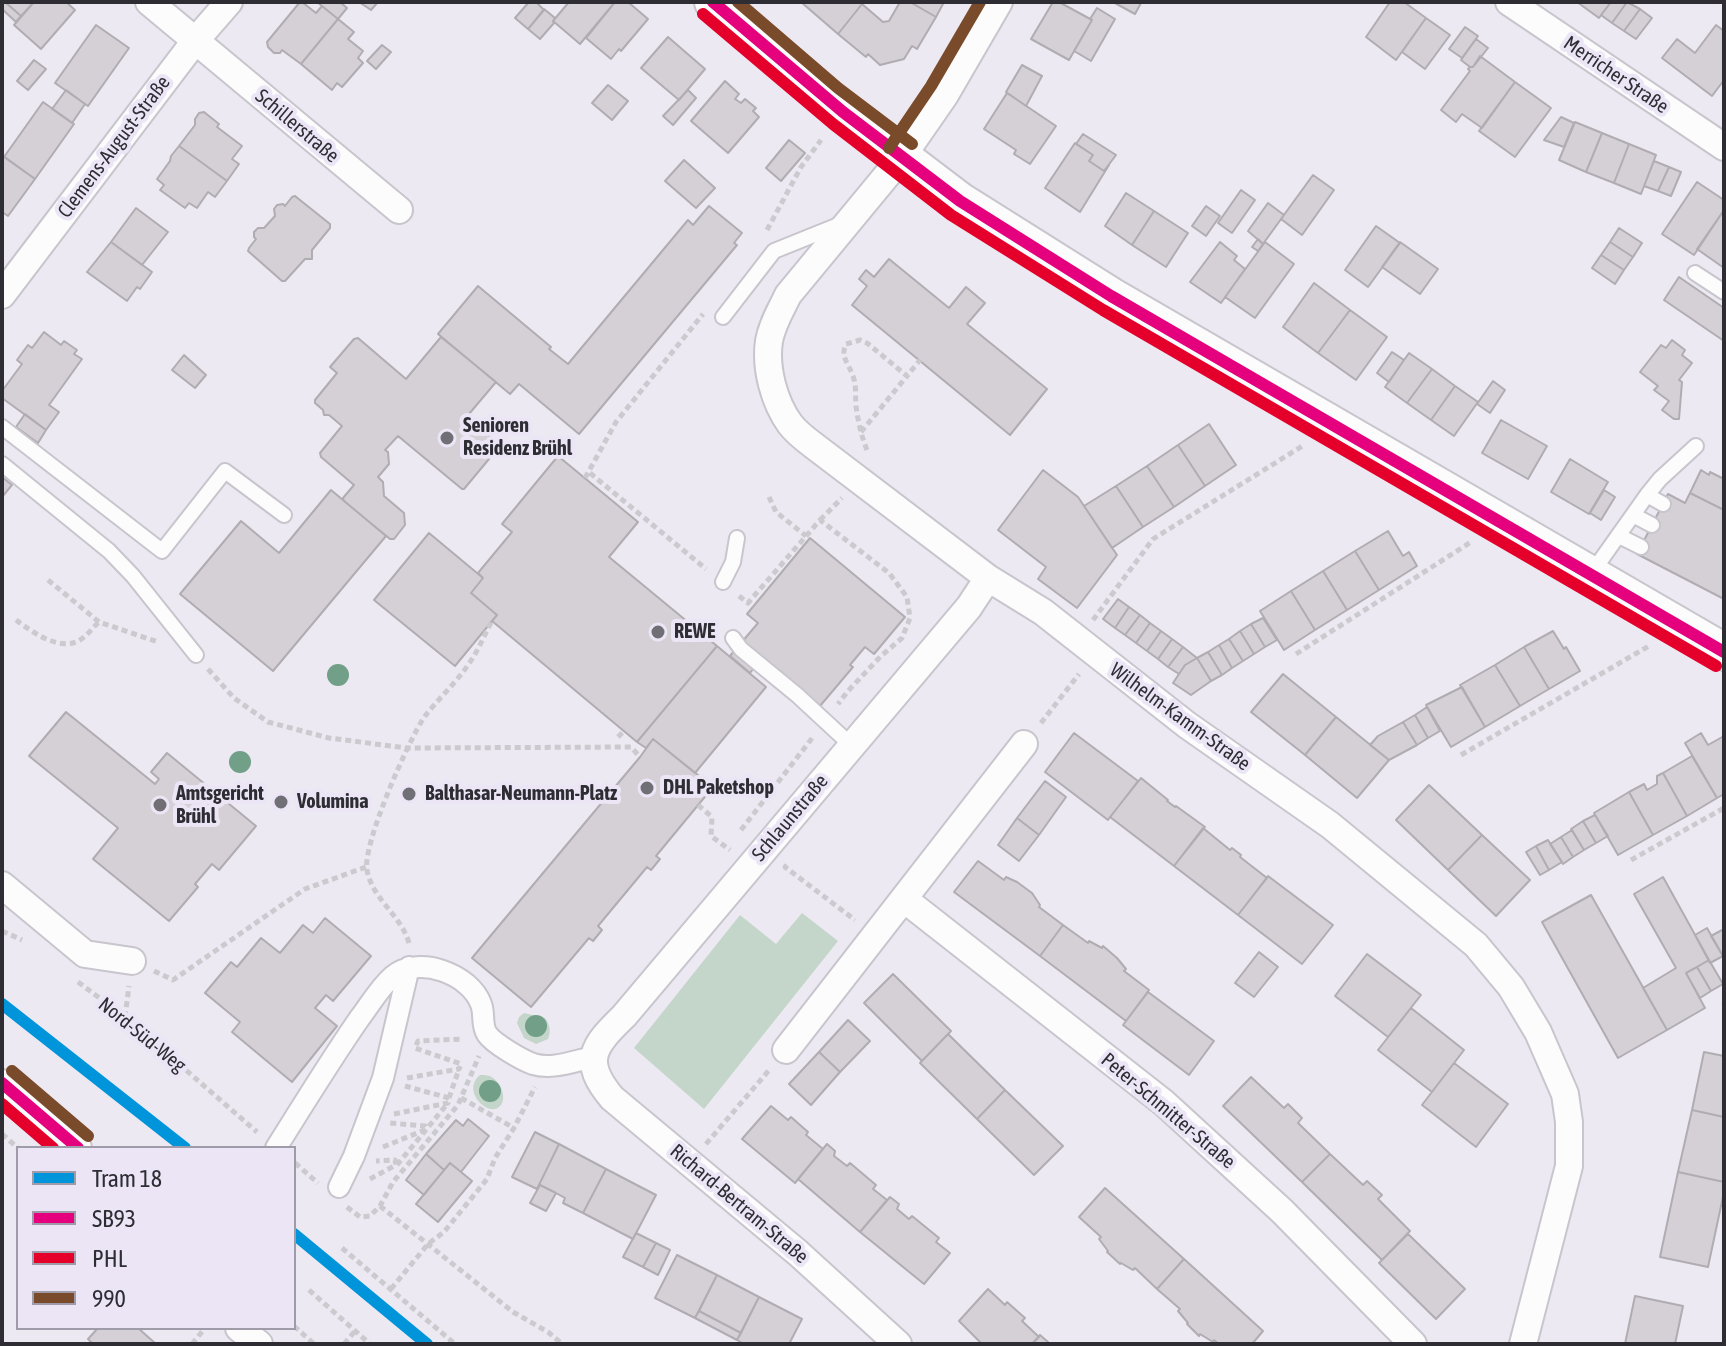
<!DOCTYPE html>
<meta charset="utf-8">
<style>
body{margin:0}
#map{position:relative;width:1726px;height:1346px;overflow:hidden;background:#ece9f2;font-family:"Asap Condensed",sans-serif}
canvas{display:block}
.frame{position:absolute;inset:0;border:4px solid #2f2d34;pointer-events:none}
.legend{position:absolute;left:16px;top:1146px;width:280px;height:184px;box-sizing:border-box;background:#ebe5f6;border:2px solid #a09ba8;margin:0;padding:10px 14px;list-style:none;font-size:24px;color:#2f2d34}
.legend li{display:flex;align-items:center;gap:16px;height:40px}
.legend b{width:40px;border:2px solid #a09ba8}
</style>
<div id="map">
<canvas width="1726" height="1346"></canvas>
<div class="frame"></div>
<ul class="legend">
<li><b style="height:10px;background:#0095da"></b>Tram 18</li>
<li><b style="height:10px;background:#e5007d"></b>SB93</li>
<li><b style="height:10px;background:#e4002b"></b>PHL</li>
<li><b style="height:10px;background:#7a4b2a"></b>990</li>
</ul>
</div>
<script>
const c = document.querySelector('canvas').getContext('2d');
c.lineJoin = 'round';
function paint(path, color) {
  c.fillStyle = color;
  c.fill(path, 'evenodd');
}
function stroke(path, color, width, dash) {
  c.strokeStyle = color;
  c.lineWidth = width;
  c.lineCap = dash ? 'butt' : 'round';
  c.setLineDash(dash || []);
  c.stroke(path);
}
function write(font, color, halo, rows, align = 'center') {
  c.font = font + ' "Asap Condensed",sans-serif';
  c.lineWidth = 8;
  c.setLineDash([]);
  c.textBaseline = 'middle';
  c.strokeStyle = halo;
  c.fillStyle = color;
  for (const [text, x, y, turn = 0] of rows) {
    c.save();
    c.translate(x, y);
    c.rotate((+turn || 0) * Math.PI / 180);
    c.textAlign = isNaN(turn) ? turn : align;
    if (halo) c.strokeText(text, 0, 0);
    c.fillText(text, 0, 0);
    c.restore();
  }
}
paint(new Path2D(`
 M802 913 838 941 704 1109 634 1048 740 915 776 944Z
 M524 1013 545 1018C550 1025 551 1031 548 1039L536 1044 524 1038 517 1023 519 1017Z
 M480 1075C486 1075 489 1075 493 1078 501 1083 508 1100 499 1107 487 1117 461 1090 480 1075Z`), '#c4d5ca');
const building = new Path2D(`
 M2 2H5L21 16 16 22 2 9Z
 M5 2H34L21 16Z
 M34 2H66L75 10 41 49 14 25Z
 M300 2H302L316 13 322 6 338 19 301 64 282 50 280 53H274L268 47 267 42Z
 M317 2H340L347 8 338 19Z
 M359 2H378L371 10Z
 M529 2H536L544 10 528 29 515 18Z
 M569 2H615L580 44 553 21Z
 M615 2H628L648 19 621 51 619 49 611 59 586 38Z
 M801 2H860L862 4 838 34Z
 M900 2H910L936 17 917 49 912 46 904 59 880 65 868 54 866 57 838 34 862 4 883 22 889 21Z
 M910 2H944L936 17Z
 M1053 2H1059L1092 20 1069 60 1031 39Z
 M1113 2H1140L1141 3 1135 14Z
 M1390 2H1404L1426 18 1396 60 1366 37Z
 M1577 2H1611L1599 18Z
 M1611 2H1627L1612 23 1601 15Z
 M1627 2 1640 9 1624 31 1612 23Z
 M1097 8 1115 19 1091 61 1074 51 1092 20 1090 19Z
 M544 9 555 18 553 21 554 23 540 39 528 29Z
 M1640 9 1652 18 1636 39 1624 31Z
 M1426 18 1450 35 1425 69 1402 52Z
 M338 19 354 32 348 39 363 51 358 58 363 63 342 87 337 83 332 90 301 64Z
 M96 25 129 48 88 106 55 83Z
 M1716 25 1724 31V80L1712 96 1662 58 1677 39 1695 53Z
 M1465 27 1478 36 1462 58 1449 49Z
 M668 37 705 69 679 100 641 68Z
 M1476 39 1488 48 1473 67H1470L1461 60Z
 M382 45 391 52 376 69 367 61Z
 M1480 56 1515 82 1482 128 1462 114 1456 122 1441 110 1470 71 1468 69 1470 67H1473Z
 M34 60 46 69 28 90 17 81Z
 M1022 65 1042 76 1026 106 1006 92Z
 M725 81 739 94 735 99 741 103 745 99 756 108 753 111 759 117 728 153 691 121Z
 M1515 82 1551 108 1515 157 1479 131Z
 M608 85 628 101 612 120 592 103Z
 M66 90 85 104 72 123 52 109Z
 M688 90 696 98 673 125 663 116Z
 M1007 93 1056 126 1030 164 1014 154 1016 150 984 129Z
 M43 102 74 124 35 179 4 157Z
 M204 112 219 124 217 127 242 146 232 159 239 164 227 181 179 146 195 125V119L199 113Z
 M1561 117 1574 123 1564 147 1544 140Z
 M1575 122 1602 133 1586 172 1559 160Z
 M1602 133 1629 144 1614 183 1586 172Z
 M1083 134 1116 155 1104 171 1089 161 1093 155 1076 144Z
 M789 140 805 153 781 181 766 168Z
 M1075 143 1093 155 1089 161 1104 171 1109 165 1080 212 1045 188Z
 M1629 144 1656 155 1641 194 1614 183Z
 M179 146 227 181 215 197 208 192 197 208 189 203 185 208 160 190 164 185 157 179 170 161 171 156Z
 M2 155 35 179 8 216 2 212Z
 M684 160 715 188 696 208 665 181Z
 M1654 161 1669 167 1658 191 1644 186Z
 M1669 167 1681 172 1671 196 1658 191Z
 M1313 175 1334 190 1302 235 1281 219Z
 M1697 182 1724 200V210L1694 255 1662 234Z
 M1241 190 1255 200 1232 233 1218 223Z
 M1126 193 1154 211 1132 245 1105 226Z
 M295 196 330 224V228L312 250V259H305L285 281H282L248 251 249 248 256 239 254 237V232L258 228H264L275 216 274 209 277 205 283 204 285 206 292 197Z
 M1268 203 1284 215 1263 244 1248 231Z
 M709 206 742 233 734 243 737 245 579 434 519 384 510 394 438 334 478 286 551 347 549 349 568 364 688 220 693 225Z
 M1206 206 1220 216 1206 236 1192 226Z
 M136 208 168 232 142 265 111 242Z
 M1724 210V268L1697 249Z
 M1154 211 1188 233 1166 267 1132 245Z
 M1376 226 1400 243 1368 287 1345 270Z
 M1619 228 1642 243 1633 257 1610 242Z
 M1258 239 1263 244 1258 251 1252 247Z
 M111 242 152 272 140 289 137 287 127 301 87 272Z
 M1220 242 1237 256 1234 260 1245 269 1221 303 1190 282Z
 M1265 242 1294 264 1255 318 1225 297Z
 M1400 242 1438 269 1420 294 1382 267Z
 M1610 242 1633 257 1624 270 1601 255Z
 M1601 255 1624 270 1615 284 1592 268Z
 M889 259 949 308 966 287 985 303 967 324 1047 389 1010 435 852 305 867 286 859 279 866 270 874 277Z
 M1679 277 1724 308V341L1664 300Z
 M1314 283 1350 310 1318 353 1283 327Z
 M1350 310 1387 337 1356 380 1318 353Z
 M44 332 61 345 64 341 77 350 74 354 82 359 49 405 59 412 46 430 2 398V391L22 364 17 360 28 345 32 348Z
 M441 337 496 382 469 414V420L499 444V447L464 489H462L398 436 385 450 388 452 389 464 378 477 383 482 384 496 404 513 405 525 394 539H390L344 501 343 498 354 485 321 457 320 453 342 426 329 415H324L323 410 315 403V400L337 373 330 367 354 339 358 338 406 379Z
 M1672 340 1685 350 1682 355 1692 363 1679 380 1682 382 1679 419H1674L1662 410 1669 401 1654 390 1658 386 1640 372 1661 345 1666 348Z
 M1392 352 1404 360 1389 382 1377 373Z
 M1409 353 1432 369 1407 403 1385 387Z
 M184 355 206 375 195 388 172 370Z
 M1432 369 1455 386 1431 420 1407 403Z
 M1493 381 1505 390 1490 413 1477 404Z
 M1455 386 1478 402 1454 436 1431 420Z
 M25 414 46 430 38 443 16 427Z
 M1501 420 1547 446 1528 479 1482 453Z
 M1209 424 1236 465 1205 486 1178 445Z
 M1178 445 1205 486 1174 507 1147 466Z
 M558 456 638 522 609 557 717 646 637 742 492 621 497 615 471 593 483 578 478 573 512 532 502 524Z
 M1570 459 1608 482 1589 514 1551 492Z
 M1147 466 1174 507 1143 527 1116 486Z
 M1043 470 1078 497 1117 555 1077 608 1038 579 1046 567 998 530Z
 M1701 470 1709 475 1710 472 1724 479V510L1690 493Z
 M2 477 12 485 2 497Z
 M1116 486 1143 527 1112 548 1084 506Z
 M331 490 386 536 273 671 180 594 241 521 279 553Z
 M1604 490 1615 497 1601 520 1590 513Z
 M1690 493 1724 510V599L1637 554 1668 494 1685 503Z
 M1388 531 1403 556 1409 552 1417 566 1379 590 1355 551Z
 M429 533 483 578 471 593 497 615 455 666 374 600Z
 M810 538 905 617 874 654 865 647 850 665 853 667 820 706 762 658 750 673 730 656 758 623 747 614Z
 M1355 551 1379 590 1347 610 1323 571Z
 M1323 571 1347 610 1315 630 1291 591Z
 M1291 591 1315 630 1284 650 1260 611Z
 M1118 599 1129 607 1115 628 1103 619Z
 M1129 607 1140 615 1125 635 1115 628Z
 M1140 615 1150 623 1136 643 1125 635Z
 M1263 618 1277 640 1265 647 1251 624Z
 M1150 623 1161 631 1147 651 1136 643Z
 M1251 624 1265 647 1254 654 1240 631Z
 M1161 631 1172 639 1158 659 1147 651Z
 M1240 631 1254 654 1243 661 1229 639Z
 M1553 631 1564 649 1566 647 1580 671 1549 689 1524 647Z
 M1172 639 1183 647 1168 667 1158 659Z
 M1229 639 1243 661 1232 668 1219 645Z
 M1219 645 1232 668 1222 675 1208 652Z
 M717 646 766 687 695 773 653 739 646 748 637 742Z
 M1183 647 1197 658 1185 665 1179 674 1168 667Z
 M1524 647 1549 689 1520 706 1495 665Z
 M1208 652 1222 675 1211 681 1197 658Z
 M1197 658 1211 681 1191 695 1173 683 1185 665Z
 M1495 665 1520 706 1485 727 1460 685Z
 M1283 674 1336 717 1305 755 1251 712Z
 M1462 687 1485 727 1451 747 1426 705Z
 M1427 707 1440 731 1428 738 1415 715Z
 M66 712 155 784 159 779 151 772 167 753 256 826 219 870 212 864 195 884 198 887 169 921 93 859 118 828 29 756Z
 M1415 715 1428 738 1417 745 1403 722Z
 M1336 717 1389 760 1357 798 1305 755Z
 M1403 722 1417 745 1389 760 1370 745 1378 736Z
 M1074 733 1138 781 1108 820 1045 772Z
 M1701 733 1708 745 1724 736V794L1717 798 1685 743Z
 M653 739 713 787 656 856 660 859 651 870 647 867 598 926 602 930 593 941 589 938 531 1007 472 958 640 757Z
 M1692 756 1717 798 1687 816 1663 773Z
 M1663 773 1687 816 1653 835 1629 792 1644 784 1647 790 1657 784V776Z
 M1141 778 1168 800 1167 801 1175 807 1176 806 1205 827 1174 866 1110 817Z
 M1045 781 1066 797 1039 835 1017 818Z
 M1429 785 1482 835 1448 870 1396 820Z
 M1629 792 1653 835 1618 855 1594 813Z
 M1595 815 1608 836 1596 843 1583 821Z
 M1017 818 1039 835 1019 861 998 845Z
 M1583 821 1596 843 1584 850 1571 829Z
 M1203 828 1230 850 1232 848 1241 855 1240 857 1267 878 1238 915 1174 866Z
 M1572 830 1584 850 1573 857 1561 837Z
 M1482 835 1530 880 1496 916 1448 870Z
 M1561 837 1573 857 1563 864 1550 844Z
 M1548 840 1562 862 1549 870 1536 846Z
 M1536 846 1549 870 1540 875 1526 852Z
 M978 861 1004 880 1006 877 1017 882 1032 893 1040 905 1039 907 1063 925 1040 956 954 892Z
 M1268 876 1333 925 1302 964 1238 915Z
 M1663 877 1709 960 1686 973 1705 1008 1667 1030 1643 988 1676 968 1634 894Z
 M1591 895 1667 1030 1618 1058 1542 922Z
 M325 918 371 956 333 1001 326 995 315 1008 337 1026 292 1082 232 1032 240 1022 205 993 231 962 237 967 261 938 280 953 303 925 313 933Z
 M1063 925 1088 943 1089 941 1102 948 1103 946 1117 958 1126 969 1124 971 1149 990 1126 1021 1040 956Z
 M1707 928 1723 956 1710 963 1695 935Z
 M1724 929V958L1711 936Z
 M1259 952 1278 967 1254 997 1235 983Z
 M1367 954 1421 995 1388 1037 1335 996Z
 M1709 960 1723 984 1711 991 1697 967Z
 M1697 967 1711 991 1700 998 1686 973Z
 M893 974 951 1031 922 1061 864 1003Z
 M1148 992 1214 1041 1189 1075 1123 1025Z
 M1411 1008 1464 1050 1432 1092 1378 1050Z
 M848 1020 870 1041 840 1072 819 1052Z
 M948 1034 1005 1090 977 1119 920 1063Z
 M819 1052 840 1072 811 1105 789 1084Z
 M1704 1052 1724 1056V1117L1692 1110Z
 M1454 1063 1508 1104 1476 1147 1422 1105Z
 M1251 1077 1284 1108 1288 1104 1302 1118 1298 1123 1330 1154 1302 1182 1223 1106Z
 M1005 1090 1063 1146 1034 1175 977 1119Z
 M771 1106 788 1120 791 1117 808 1132 806 1135 823 1149 795 1183 742 1139Z
 M1692 1110 1724 1117V1182L1678 1172Z
 M468 1119 489 1136 461 1172 450 1163 444 1170 426 1154 456 1120 463 1126Z
 M535 1132 559 1144 537 1189 512 1177Z
 M559 1144 606 1169 583 1213 563 1203 565 1198 556 1193 540 1185 537 1189Z
 M827 1144 835 1151 834 1156 847 1166 850 1163 876 1185 873 1189 887 1200 860 1232 798 1179Z
 M426 1154 444 1170 424 1195 406 1180Z
 M1330 1154 1363 1185 1367 1181 1382 1195 1378 1199 1410 1231 1382 1260 1302 1182Z
 M450 1163 472 1181 438 1222 416 1204Z
 M606 1169 656 1195 633 1239 583 1213Z
 M1678 1172 1724 1182V1192L1708 1267 1660 1257Z
 M540 1185 556 1193 546 1211 530 1203Z
 M1105 1188 1184 1259 1157 1289 1135 1268 1133 1270 1121 1263 1120 1264 1107 1252 1108 1251 1099 1239 1101 1237 1079 1217Z
 M890 1197 899 1204 897 1209 909 1219 912 1216 939 1238 936 1242 950 1253 924 1284 860 1232Z
 M636 1233 656 1243 643 1267 623 1257Z
 M1408 1234 1465 1289 1436 1319 1379 1263Z
 M656 1243 670 1250 658 1275 643 1267Z
 M677 1255 717 1275 695 1318 655 1298Z
 M1184 1259 1263 1331 1252 1344H1219L1214 1340 1213 1342 1200 1334 1199 1336 1187 1324 1188 1323 1178 1311 1180 1309 1157 1289Z
 M717 1275 759 1297 741 1333 699 1311Z
 M988 1289 1005 1305 1007 1302 1025 1318 1022 1321 1039 1337 1032 1344H982L959 1321Z
 M1635 1296 1683 1306 1675 1344H1625Z
 M759 1297 802 1319 789 1344H744L737 1340Z
 M699 1311 741 1333 737 1340 695 1318Z
 M98 1328H138L156 1344H93L88 1339Z
 M1040 1335 1048 1342V1344H1032Z`);
paint(building, '#d5d0d6');
stroke(building, '#b0acb2', 2);
const service = new Path2D(`
 M1695 273 1724 292
 M723 317 774 251 841 224
 M2 427 162 551 225 471 284 515
 M2 464 109 551 133 576 196 655
 M1647 495 1663 504
 M1633 515 1652 525
 M1619 536 1641 547
 M1591 574 1647 495 1660 479 1696 446
 M723 582 733 562 737 538
 M733 638 741 649 797 695 851 745`);
const pedestrian = new Path2D(`
 M276 1148C303 1105 330 1061 359 1019 370 1005 379 988 393 976 419 955 470 974 481 1004 485 1014 481 1025 487 1034 494 1044 522 1060 533 1064 552 1070 574 1061 593 1057
 M339 1187 354 1156 383 1078 409 967`);
const minor = new Path2D(`
 M149 2 399 210
 M999 2 945 95 902 157 788 295C781 310 772 324 769 341 765 368 774 402 790 424 796 432 805 439 813 445L988 578 1043 612 1187 725 1330 825 1476 945 1511 987 1538 1032 1565 1094 1569 1122V1166L1523 1344
 M1509 2 1724 147
 M2 295 195 41 229 2
 M2 885 85 954 132 961
 M904 899 1164 1103 1282 1211 1413 1344
 M786 1050 1024 744
 M2 1083 78 1148
 M239 1328 259 1344
 M898 1344 798 1253 612 1098C581 1061 593 1046 624 1016L969 607 988 578`);
const secondary = new Path2D(`
 M713 2 843 112 960 201 1111 296 1724 652`);
stroke(service, '#c8c5cd', 18);
stroke(pedestrian, '#c8c5cd', 24);
stroke(minor, '#c8c5cd', 30);
stroke(secondary, '#c8c5cd', 40);
stroke(new Path2D(`
 M767 230 801 167 821 140
 M861 432 907 376
 M867 450C861 435 858 421 856 406 855 395 857 384 852 374 848 362 840 357 846 344L860 340 867 343 907 376 920 360
 M590 473 706 569
 M585 478 616 422 703 314
 M769 497 776 512 806 536
 M820 520 842 498
 M48 580 99 622 158 642
 M739 596 748 603 820 520 889 573 907 597 910 618 902 638 881 656 848 691 838 704
 M16 620C32 632 60 652 80 640 87 636 93 627 99 622
 M1093 620 1153 539 1304 445
 M1296 654 1471 542
 M208 669 234 698 268 722 329 738 407 748 631 747 640 757
 M1041 723 1079 674
 M618 737 624 731
 M1461 755 1649 646
 M698 805 712 817 711 836 730 850
 M741 830 813 737
 M1631 860 1724 808
 M787 865 785 867 855 920
 M2 931 22 940
 M409 943C401 915 372 899 367 870 362 845 409 739 425 716 440 697 459 680 472 659 480 647 485 633 492 621
 M154 971 173 980 305 889 366 867
 M78 982 125 1017 257 1132
 M1723 1006 1724 1005
 M125 1017 129 986
 M407 1078 459 1069 461 1064 415 1048 418 1041 463 1039
 M449 1098 459 1069
 M461 1098 514 1128
 M394 1114 448 1103 449 1098 405 1086
 M2 1134 18 1148
 M706 1144 770 1069
 M383 1147 427 1129 425 1126 390 1123
 M295 1163 318 1183
 M397 1165 448 1103
 M370 1179 396 1165 395 1160 376 1161
 M380 1206 513 1312 548 1332 562 1344
 M347 1207 360 1217 370 1216 380 1206 393 1182 458 1105 479 1056
 M342 1248 455 1344
 M391 1289 428 1244 444 1232 487 1179 495 1158 514 1128 535 1087
 M309 1290 370 1344
 M294 1326 314 1344
 M192 1344 205 1328
 M344 1344 355 1331`), '#cbcace', 5, [6, 4]);
stroke(service, '#fcfcfd', 14);
stroke(pedestrian, '#fcfcfd', 20);
stroke(minor, '#fcfcfd', 26);
stroke(secondary, '#fcfcfd', 36);
stroke(new Path2D(`
 M713 2 843 112 960 201 1111 296 1724 652
 M2 1083 78 1148`), '#e5007d', 12);
stroke(new Path2D(`
 M703 14 833 124 951 215 1103 310 1716 666
 M2 1104 53 1148`), '#e4002b', 12);
stroke(new Path2D(`
 M738 2 838 88 912 144
 M889 148 931 86 980 2
 M12 1071 88 1136`), '#7a4b2a', 12);
stroke(new Path2D(`
 M2 1004 185 1148
 M294 1234 427 1344`), '#0095da', 12);
c.fillStyle = '#719f87';
for (const [x, y] of [
 [338,675],
 [240,762],
 [536,1026],
 [490,1091]
]) {
  c.beginPath();
  c.arc(x, y, 11, 0, 2 * Math.PI);
  c.fill();
}
for (const [x, y, r, color] of [
 [447,438,8,"#716f76"],
 [658,632,8,"#716f76"],
 [647,788,8,"#716f76"],
 [409,794,8,"#716f76"],
 [281,802,8,"#716f76"],
 [160,805,8,"#716f76"]
]) {
  const dot = new Path2D();
  dot.arc(x, y, r, 0, 2 * Math.PI);
  c.fillStyle = color;
  c.fill(dot);
  stroke(dot, '#ebe5f6', 3);
}
write('20px', '#2f2d34', '#ebe5f6', [
 ["Merricher Straße",1616,75,34],
 ["Schillerstraße",297,126,40],
 ["Clemens-August-Straße",114,147,-53],
 ["Wilhelm-Kamm-Straße",1180,717,36],
 ["Schlaunstraße",790,818,-50],
 ["Nord-Süd-Weg",142,1035,39],
 ["Peter-Schmitter-Straße",1168,1111,40],
 ["Richard-Bertram-Straße",739,1204,40]
]);
write('bold 20px', '#2f2d34', '#ebe5f6', [
 ["Senioren",463,426],
 ["Residenz Brühl",463,449],
 ["REWE",674,632],
 ["DHL Paketshop",663,788],
 ["Amtsgericht",176,794],
 ["Brühl",176,817],
 ["Balthasar-Neumann-Platz",425,794],
 ["Volumina",297,802]
], 'left');
</script>
